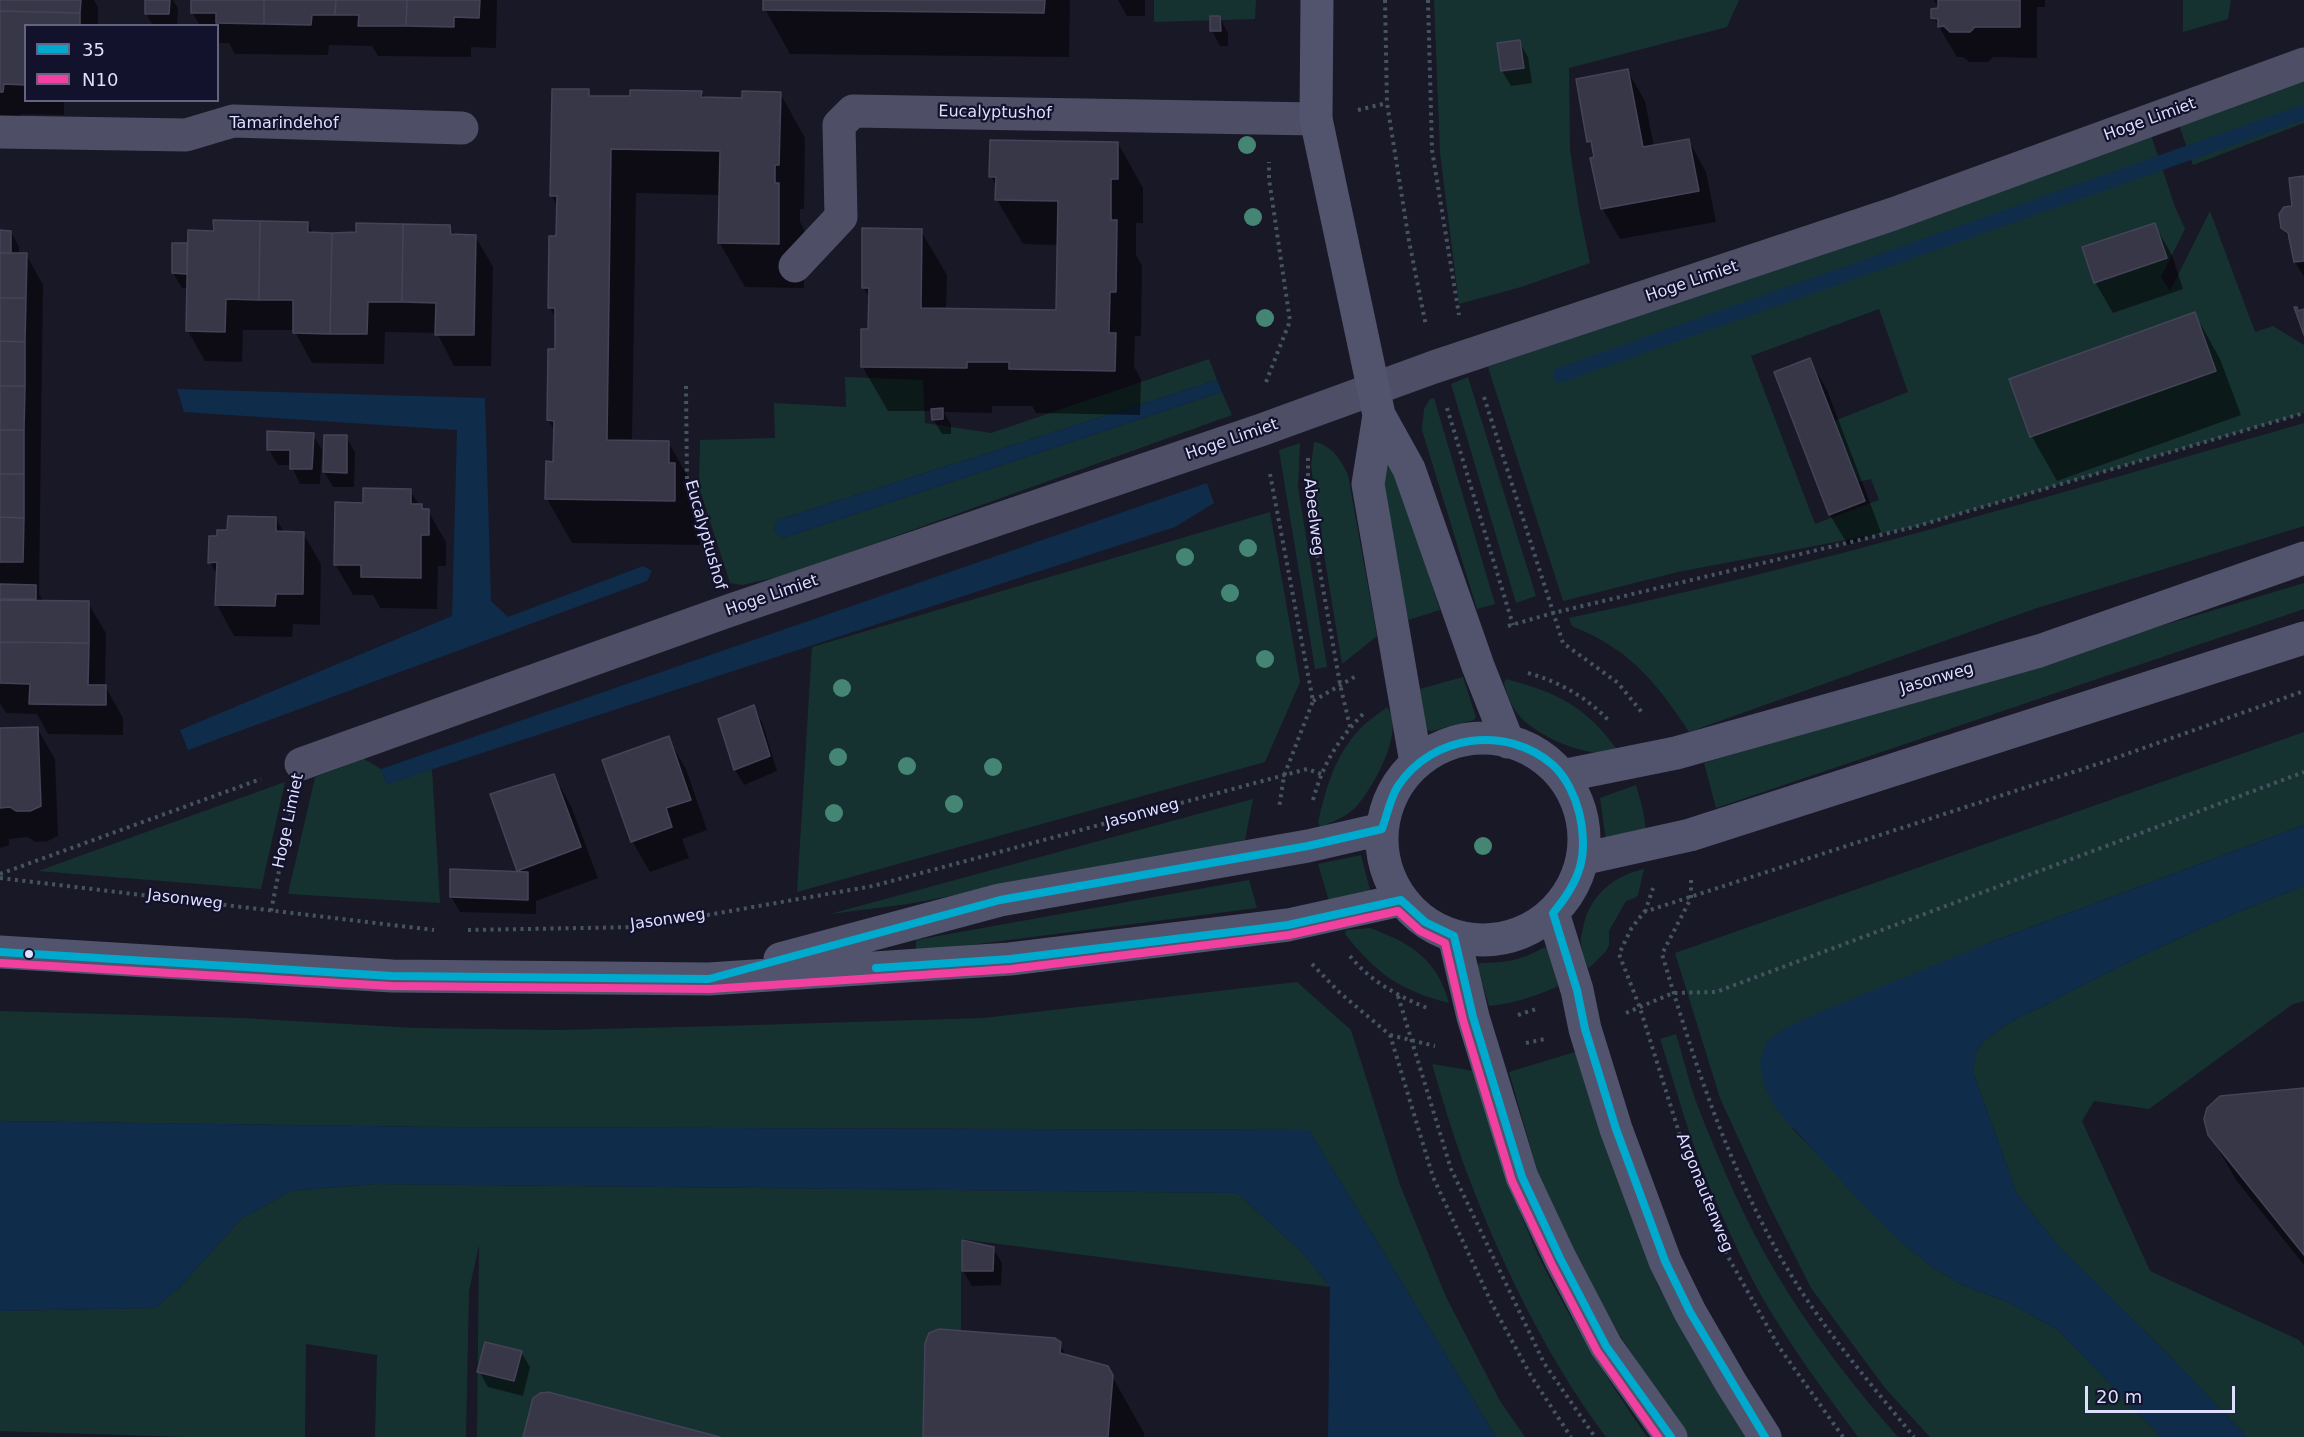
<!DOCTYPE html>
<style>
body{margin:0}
#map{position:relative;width:2304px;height:1437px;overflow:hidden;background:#191826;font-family:"DejaVu Sans",sans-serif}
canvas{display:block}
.legend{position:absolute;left:24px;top:24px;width:195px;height:78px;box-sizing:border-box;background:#13122c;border:2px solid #646480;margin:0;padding:8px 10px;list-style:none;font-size:18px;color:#dedefe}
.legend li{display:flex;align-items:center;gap:12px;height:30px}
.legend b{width:30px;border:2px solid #646480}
.scale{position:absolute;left:2085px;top:1386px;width:150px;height:27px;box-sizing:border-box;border:3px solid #dedefe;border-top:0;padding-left:8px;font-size:18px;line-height:21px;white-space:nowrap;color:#dedefe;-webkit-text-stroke:4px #13122c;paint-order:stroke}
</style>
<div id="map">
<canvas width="2304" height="1437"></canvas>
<ul class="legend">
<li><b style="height:8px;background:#00a9ce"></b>35</li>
<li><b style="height:8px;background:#f240a1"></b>N10</li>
</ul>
<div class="scale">20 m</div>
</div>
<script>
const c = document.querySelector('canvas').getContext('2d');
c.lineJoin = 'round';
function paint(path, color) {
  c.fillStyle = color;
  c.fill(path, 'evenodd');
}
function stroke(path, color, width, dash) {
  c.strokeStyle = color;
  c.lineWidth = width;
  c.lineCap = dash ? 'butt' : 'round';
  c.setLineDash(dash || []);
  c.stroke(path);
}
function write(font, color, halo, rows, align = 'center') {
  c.font = font + ' "DejaVu Sans",sans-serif';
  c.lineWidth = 4.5;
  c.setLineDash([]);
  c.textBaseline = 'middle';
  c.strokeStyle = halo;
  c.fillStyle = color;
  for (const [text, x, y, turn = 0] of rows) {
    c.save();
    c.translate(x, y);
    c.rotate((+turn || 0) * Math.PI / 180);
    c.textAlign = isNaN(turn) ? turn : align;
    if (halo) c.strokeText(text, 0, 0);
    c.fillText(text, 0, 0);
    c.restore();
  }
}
paint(new Path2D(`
 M1154 0H1256L1255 19 1154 22Z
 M1434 0H1739L1727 27 1569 68 1570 150 1579 209 1590 263 1521 287 1459 304 1440 153Z
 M2183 0H2231L2228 19 2183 32Z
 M2304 79V123L2193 165 2179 125Z
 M2151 135 2175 207 2185 229 2161 277 2170 291 2210 211 2255 332 2273 326 2304 345V413L1914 527 1678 572 1563 601 1488 367ZM1879 309 1908 392 1834 421 1858 482 1871 479 1879 500 1815 524 1751 356Z
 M1209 359 1217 380 777 520 774 531 784 538 1222 392 1232 415 787 575 742 585 730 583 699 487 700 440 775 438 774 403 846 407 845 377 923 380 925 423 991 433Z
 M1468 377 1536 596 1516 603 1451 384Z
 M1434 398 1495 604 1477 609 1422 430 1424 409 1430 399Z
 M2304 423V526L2034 609 1689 732C1668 699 1641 663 1606 643 1596 636 1583 631 1572 626L1569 618C1817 566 2060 493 2304 423Z
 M1314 442C1331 444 1342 461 1348 475L1377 636 1342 664 1317 512 1311 465Z
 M1300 443 1298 487 1327 667 1315 669 1279 450Z
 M1389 449 1440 610 1408 620 1378 455Z
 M1270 512 1300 682 1265 762 797 892 812 647Z
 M2304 583V609L1716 808 1704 763Z
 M1463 677 1476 717 1474 720 1432 731 1426 730 1420 689Z
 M1506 679C1558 693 1586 706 1618 751L1615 753C1608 753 1599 754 1591 752 1566 748 1523 729 1512 705 1508 698 1506 690 1504 683Z
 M1387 707C1406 731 1373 787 1357 806 1348 816 1333 822 1320 827L1318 822C1326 788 1335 754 1361 728 1368 720 1379 714 1387 707Z
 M2304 732V825L1986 944 1792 1128 1901 1242 1931 1266 1960 1284 2007 1302 2058 1330 2161 1437H1930L1885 1388 1811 1288 1768 1203 1720 1098 1675 953Z
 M364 759 381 769 387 784 432 769 440 903 288 894 315 777Z
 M285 782 261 889 38 871Z
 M1636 785 1643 810 1646 830 1606 841 1600 798Z
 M1253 799 1245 840 908 904 830 914Z
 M1361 855 1371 894 1329 901 1318 864Z
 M1644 869 1638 895 1635 898 1626 901 1623 906 1609 931V945L1606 951 1589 968 1587 966C1585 959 1581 950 1581 943 1580 938 1582 933 1583 928 1589 896 1613 876 1644 869Z
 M1249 880 1257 908 916 952V940Z
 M2304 886V1001L2293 1004 2149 1109 2094 1101 2082 1121 2150 1271 2299 1340 2304 1346V1437H2247L2166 1352 2061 1249 2017 1194 1974 1075C1974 1065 1973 1053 1981 1045 1998 1025 2028 1014 2051 1002 2133 958 2217 919 2304 886Z
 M1370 928C1411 943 1437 959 1449 1003 1399 990 1377 974 1345 934L1346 930Z
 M1545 947 1548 949 1558 986C1535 997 1514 1003 1489 1006L1477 966 1480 963C1507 963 1521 960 1545 947Z
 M1297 982 1351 1030 1400 1185 1446 1297 1500 1401 1525 1437H1496L1309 1130 435 1127 0 1121V1011L241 1018 416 1028 558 1030 722 1026 983 1018Z
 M1676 1034C1684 1060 1690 1087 1700 1112 1722 1167 1746 1223 1776 1273 1811 1332 1853 1386 1898 1437H1858C1829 1398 1800 1359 1774 1317 1750 1279 1731 1236 1713 1195 1691 1145 1677 1091 1660 1039Z
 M1578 1051 1608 1153 1658 1286 1727 1406 1749 1437H1688L1676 1422 1620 1336 1575 1255 1539 1177 1509 1072Z
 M1432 1064 1474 1071C1495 1138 1514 1206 1545 1269 1575 1328 1610 1383 1647 1437H1606C1546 1357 1499 1259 1464 1165 1452 1132 1442 1098 1432 1064Z
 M375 1184 1237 1193 1303 1253 1330 1287 961 1239V1330L939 1329 929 1333 925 1343 923 1437H720L546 1391 538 1394 533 1398 523 1437H477L479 1245 469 1291 466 1437H375L377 1355 306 1344 305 1437H185L0 1431V1311L155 1308 180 1287 241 1219 291 1191Z`), '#163230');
paint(new Path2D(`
 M1217 380 1222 392 784 538 774 531 777 520Z
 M177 389 485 398 491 601 508 617 643 566 652 571 647 581 188 750 180 730 452 616 457 430 184 412Z
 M1207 483 1214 503 1175 527 387 784 381 769Z
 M2304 825V886C2217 919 2133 958 2051 1002 2028 1014 1998 1025 1981 1045 1973 1053 1974 1065 1974 1075L2017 1194 2061 1249 2166 1352 2247 1437H2161L2058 1330 2007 1302 1960 1284 1931 1266 1901 1242 1864 1206 1776 1109 1765 1088 1760 1062 1766 1042 1782 1030 1820 1012 1986 944Z
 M0 1121 435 1127 1309 1130 1496 1437H1328L1330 1287 1303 1253 1237 1193 375 1184 291 1191 241 1219 180 1287 155 1308 0 1311Z`), '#0f2c4b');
paint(new Path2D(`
 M0 0H94L98 7V26H26V100H64V115L21 114 20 122 0 121Z
 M147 0H173L178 8 177 26H153L146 13Z
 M192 0H497L496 48 471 47V57L378 56 372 46 329 45 328 55 235 54 229 43H218V26H200L192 12Z
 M765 0H1070L1069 57 790 54 765 9Z
 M1118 0H1145V16H1127Z
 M1934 0H2045V7H2037V58L1993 57 1988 62H1969L1963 57H1957L1933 17 1939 9Z
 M1219 17 1228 33V46H1220L1212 31 1211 18Z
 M1519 42 1528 57 1532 83 1511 86 1502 71 1499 44Z
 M1627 70 1645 101 1654 147 1689 141 1706 172 1716 222 1620 239 1602 208 1595 151 1589 141Z
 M588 91 592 98H631L701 92 705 99 744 100 780 93 805 138 804 209H800V222L804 229V288L745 287 719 242 720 195 636 193 632 441 668 442 694 487V498L700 509V545L572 543 547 499 555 463V431L548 420 556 350V319L550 308 557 238 558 208 551 195Z
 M1118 143 1143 188V223H1136V255L1142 266 1141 336H1135L1134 367 1141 379 1140 415 1036 413 1032 406H992V413L944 412 951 425V434H942L933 419V411H888L862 366 869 331 870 299 863 287 921 231 947 275 946 310 1057 311 1058 245 1023 244 997 200V188L991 176Z
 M2304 177V277L2295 262 2292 244 2283 228 2294 207Z
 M308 223 313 234 450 226 455 236H475L493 267 491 366H454L437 333 385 332 384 364 312 363 294 330H243L242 362 205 361 188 331V288H182L173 273 186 245 189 249 215 232Z
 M2154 224 2172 255 2183 289 2113 313 2095 282Z
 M0 232H11L19 247V254H26L43 285 39 594 44 602 88 603 106 633 105 686 123 718V735L48 734 37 714 6 713 0 703ZM34 702 101 703V706L34 705Z
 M2195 314 2220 359 2241 415 2057 481 2032 437 2011 380Z
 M1809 360 1827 390 1881 532 1848 545 1830 515 1776 373Z
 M313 435 322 450 320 484H300L291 465H278L269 450Z
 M346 437 355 452 354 487H333L324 472Z
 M410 490 419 505 424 511H428L446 542V566H438L437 609 380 608 373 595H353L335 564 364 504Z
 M276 519 284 532 303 533 321 564 320 625 293 624 292 637 234 636 217 605 218 576 210 562 219 537 229 532Z
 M753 707 762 722 777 771 744 785 735 770Z
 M37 728 55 759 58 836 48 841 35 842 28 837 9 839V845L0 848V730Z
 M668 738 686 769 707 830 682 839 689 858 650 872 632 841Z
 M554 776 571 806 598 878 536 901V914L460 912 451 897 520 873 518 870Z
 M2304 1089V1265L2236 1180 2210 1135Z
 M993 1248 1002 1263 1001 1285 972 1286 963 1271Z
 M1059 1343 1067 1357 1107 1367 1144 1433V1437H925Z
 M521 1352 530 1367 523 1396 488 1387 479 1371Z`), '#0007');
stroke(new Path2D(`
 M1560 375 2304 112`), '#0f2c4b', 15);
const building = new Path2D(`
 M0 0H81L80 13 0 11Z
 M145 0H170L169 14H145Z
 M191 0H264V24L216 23V13H191Z
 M264 0H336L335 15H312L311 25 264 24Z
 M336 0H407L406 26H358L359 15H335Z
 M407 0H480L479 18 454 17V27L406 26Z
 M763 0H1045L1044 13 763 10Z
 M1938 0H2020V27H1975L1970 32H1950L1944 26 1938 27V19L1931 18V9L1938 8Z
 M0 11 80 13V26H26V85L4 84 3 92H0Z
 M1210 16H1220L1221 31H1210Z
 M1520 40 1524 68 1501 71 1497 43Z
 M1628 69 1643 147 1689 139 1699 191 1601 209 1590 158 1594 157 1591 141 1587 142 1576 79Z
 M552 89H589V96H630V90L702 91 701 97 742 98V91L781 92 779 165H775V183H779V244L718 243 720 151 611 149 607 440 669 441V463H675V501L545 499 546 461 553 462 554 421 547 420 548 349H555V308H548L549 236H556L557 196H550Z
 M990 140 1118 142V179H1111V220H1117L1116 292H1110L1109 333H1116L1115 371 1009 369V362H967V368L861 367V329H868L869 288H862V228L922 229 921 308 1056 310 1058 201 995 200 996 177H989Z
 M2304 176V261L2294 262 2288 233 2281 228 2279 214 2284 207 2292 206 2289 178Z
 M213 220 260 221 259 300 226 299 225 332 186 331 188 230 214 231Z
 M260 221 308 222V232L332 233 330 334 293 333V300H259Z
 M356 223 403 224 402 302H368L367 334H330L332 233 356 232Z
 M2155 223 2167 258 2094 283 2082 247Z
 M403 224 450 225 451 234 476 235 474 335H435L436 303 402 302Z
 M0 230 11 231V253H0Z
 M172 243H187V274L172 273Z
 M0 253H27L26 298H0Z
 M0 298H26L25 342 0 341Z
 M2294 307H2297L2298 311 2304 309V335Z
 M2195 312 2216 371 2030 437 2009 379Z
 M0 341 25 342V386H0Z
 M1810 358 1865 501 1829 515 1774 372Z
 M0 386H25L24 430H0Z
 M943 408V419L932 420 931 409Z
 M0 430H24V474H0Z
 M267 431 314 433 312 469H290V450H267Z
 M324 435H347V473L323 472Z
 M0 474H24V518L0 517Z
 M363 488 411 489V504H422V509H429V535H421V578L361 577V565H334L335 502 363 503Z
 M228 516 276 517V531L304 532 303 594H276L275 606 215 605 217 562 208 563 209 536H217V530H227Z
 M0 517 24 518 23 562H0Z
 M0 584 36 585V599H0Z
 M0 600 89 601V643L0 642Z
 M0 642 89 643 88 685H106V705L29 704 30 684 0 683Z
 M754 705 770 756 734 770 718 719Z
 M38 727 41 806 30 811H16L10 807 0 808V728Z
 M669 736 691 800 666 808 672 827 631 842 602 760Z
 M554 774 581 847 517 871 490 794Z
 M450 869 528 872V900L450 897Z
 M2304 1088V1255L2208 1135 2204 1119 2207 1108 2220 1096Z
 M962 1240 994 1247 993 1271H962Z
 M939 1329 1055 1338 1061 1342 1060 1353 1108 1366 1113 1375 1108 1437H923L925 1343 929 1333Z
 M485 1342 522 1351 514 1381 477 1372Z
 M548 1392 720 1437H523L533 1398 540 1393Z`);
paint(building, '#383747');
stroke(building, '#454358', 1.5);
stroke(new Path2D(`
 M1385 0 1387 103 1409 241 1426 326
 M1428 0 1432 150 1459 315
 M1358 110 1387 103
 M1266 382 1290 321 1269 179V162
 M686 386 687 485 714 570
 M1484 397 1563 643 1618 683 1644 715
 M1447 408 1513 625
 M1308 458V504L1340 684 1350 727
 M1270 474 1313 701 1284 776 1279 808
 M1508 626 1553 613 1914 527 2304 413
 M1528 673C1560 682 1588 698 1610 722
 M1313 701 1356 676
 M1313 800C1322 766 1338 739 1363 714
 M0 874 261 779
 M0 878 434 930
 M1691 880V898L1662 954C1694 1062 1730 1173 1788 1270 1824 1330 1870 1383 1914 1437
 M271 911 292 806
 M1645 912 1653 888
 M468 930 639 927 873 886 1307 769 1321 774
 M1350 956C1370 981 1398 996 1427 1008
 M1312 964 1340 993 1390 1035 1433 1177 1492 1304 1531 1376 1571 1437
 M1398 996 1451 1169 1544 1363 1595 1437
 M1626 1013 1673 993 1716 992 2304 772
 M1518 1015 1536 1009
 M1390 1035 1435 1046
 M1526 1043 1545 1039
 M1843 1437 1779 1347 1727 1255 1687 1158 1640 1008 1619 954 1631 929 1644 912 2107 761 2304 691`), '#465461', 4, [3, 4.5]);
stroke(new Path2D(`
 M0 132 186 135 233 121 462 128
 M795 266 841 217 839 125 853 111 1316 119
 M301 764 728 611 1261 430 1434 367 1893 214 2304 64`), '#4e4f66', 33);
stroke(new Path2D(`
 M1317 0 1316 119 1379 415 1409 469 1478 666 1508 742
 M1379 415 1368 484 1416 763
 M1382 839a101 101 0 1 1 202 0a101 101 0 1 1-202 0Z
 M1562 776 1676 753 2039 651 2304 558
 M1582 859 1690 835 2304 638
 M1553 913 1577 990 1585 1029 1616 1129 1665 1261 1690 1312 1731 1383 1765 1437
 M1454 936 1473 1017 1522 1177 1560 1258 1606 1346 1671 1437
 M0 952 392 976 709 979 1010 959 1288 925 1401 900
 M780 959 1000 900 1308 846 1382 829`), '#51546c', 33);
stroke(new Path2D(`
 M0 952 392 976 709 979 1000 900 1308 846 1382 829C1387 816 1390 798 1398 786 1432 735 1506 724 1553 765 1566 777 1575 796 1579 812 1589 854 1581 880 1553 913L1577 990 1585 1029 1616 1129 1665 1261 1690 1312 1765 1437
 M876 968 1010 959 1265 928 1288 925 1401 900 1425 922 1454 936 1473 1017 1522 1177 1560 1258 1606 1346 1671 1437`), '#00a9ce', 8);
stroke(new Path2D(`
 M0 963 391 986 710 989 1011 969 1289 935 1398 911 1420 931 1445 943 1463 1020 1512 1181 1551 1263 1597 1351 1658 1437`), '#f240a1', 8);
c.fillStyle = '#458574';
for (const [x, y] of [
 [1247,145],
 [1253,217],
 [1265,318],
 [1248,548],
 [1185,557],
 [1230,593],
 [1265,659],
 [842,688],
 [838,757],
 [907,766],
 [993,767],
 [954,804],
 [834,813],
 [1483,846]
]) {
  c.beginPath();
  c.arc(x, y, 9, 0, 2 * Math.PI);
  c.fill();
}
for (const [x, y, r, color] of [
 [29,954,5,"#dedefe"]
]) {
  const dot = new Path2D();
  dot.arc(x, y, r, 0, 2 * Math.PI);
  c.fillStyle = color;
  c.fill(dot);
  stroke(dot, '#13122c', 2);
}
write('16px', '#dedefe', '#13122c', [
 ["Eucalyptushof",995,113,1],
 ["Hoge Limiet",2150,120,-20],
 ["Tamarindehof",284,124],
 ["Hoge Limiet",1692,282,-19],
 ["Hoge Limiet",1232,440,-19],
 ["Abeelweg",1313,517,83],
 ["Eucalyptushof",705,535,74],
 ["Hoge Limiet",772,596,-19],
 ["Jasonweg",1937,679,-16],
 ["Jasonweg",1142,814,-15],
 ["Hoge Limiet",289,821,-78],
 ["Jasonweg",185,900,7],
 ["Jasonweg",668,920,-8],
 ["Argonautenweg",1704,1193,68]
]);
</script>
